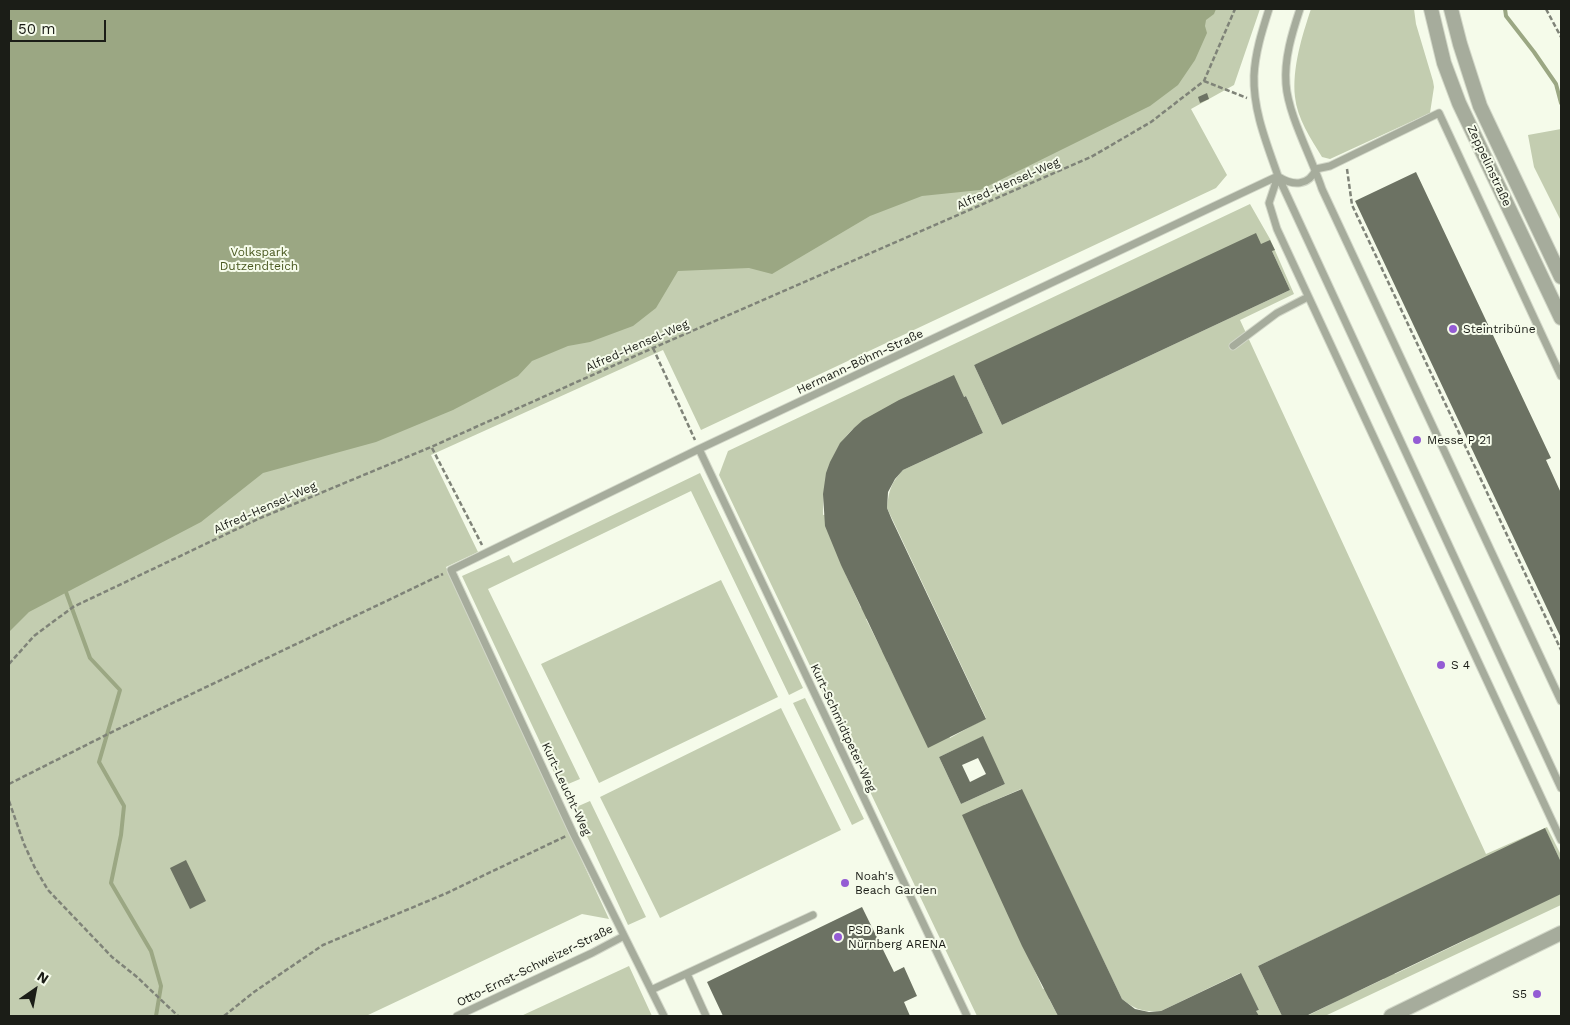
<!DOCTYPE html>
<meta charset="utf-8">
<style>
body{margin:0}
#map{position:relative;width:1570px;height:1025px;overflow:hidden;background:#f5fbea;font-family:"Work Sans",sans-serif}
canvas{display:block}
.frame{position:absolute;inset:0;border:10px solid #1b1d17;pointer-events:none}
.north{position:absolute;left:10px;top:965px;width:50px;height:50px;-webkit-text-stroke:4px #f5fbea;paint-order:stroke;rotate:33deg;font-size:14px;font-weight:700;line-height:20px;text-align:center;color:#1b1d17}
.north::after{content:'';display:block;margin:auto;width:18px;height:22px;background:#1b1d17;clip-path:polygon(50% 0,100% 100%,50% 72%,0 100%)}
.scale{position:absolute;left:10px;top:20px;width:96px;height:22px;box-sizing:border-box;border:2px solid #1b1d17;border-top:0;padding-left:6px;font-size:15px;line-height:18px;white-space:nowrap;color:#1b1d17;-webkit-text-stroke:4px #f5fbea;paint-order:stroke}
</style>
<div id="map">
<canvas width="1570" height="1025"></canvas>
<div class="frame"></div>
<div class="north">N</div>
<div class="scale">50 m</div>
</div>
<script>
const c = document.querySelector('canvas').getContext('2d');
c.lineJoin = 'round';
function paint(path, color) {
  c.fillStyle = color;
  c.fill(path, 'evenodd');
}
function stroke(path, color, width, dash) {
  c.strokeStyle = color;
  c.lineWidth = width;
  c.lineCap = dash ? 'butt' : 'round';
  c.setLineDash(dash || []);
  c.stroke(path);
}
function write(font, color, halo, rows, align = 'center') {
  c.font = font + ' "Work Sans",sans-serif';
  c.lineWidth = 4;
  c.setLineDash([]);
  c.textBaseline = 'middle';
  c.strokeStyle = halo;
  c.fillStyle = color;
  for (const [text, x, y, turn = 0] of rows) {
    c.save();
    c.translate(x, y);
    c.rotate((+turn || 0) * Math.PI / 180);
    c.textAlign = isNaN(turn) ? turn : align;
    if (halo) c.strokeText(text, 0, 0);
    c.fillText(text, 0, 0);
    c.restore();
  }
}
paint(new Path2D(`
 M9 9H1260L1234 85 1191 109 1227 175 1216 188 701 430 663 350 431 455 478 552 446 567 609 919 582 914 366 1016H9Z
 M1311 9H1414L1416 24 1433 81 1434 87 1430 113 1330 159 1322 157C1311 139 1297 118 1295 97 1292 68 1302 36 1311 9Z
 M1561 129V221L1534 167 1528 135Z
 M1250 204 1270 239 1294 294 1240 320 1486 854 1547 827 1561 855V862L1545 829 1258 966 1282 1016H1246L1259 1010 1240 973 1161 1011C1143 1012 1136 1010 1122 999L1021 789 984 805 989 815 1028 956 1043 989 1065 978 1070 989 1049 999 1058 1016H977L719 475 728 451ZM1272 251 1290 290 1002 425 974 365ZM943 380 953 401 966 396 983 433 903 470C891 483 889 490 887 508L986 718 950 738 946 728 903 694 887 662 908 652 882 651 866 619 888 609 883 599 861 608 846 575 867 566 847 511 823 515C823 484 829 452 852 430 860 423 872 418 882 412 902 400 922 390 943 380ZM982 737 1005 784 961 804 939 757Z
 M700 473 803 688 789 695 691 491 488 589 580 779 561 787 462 576 509 555 513 563Z
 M721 580 778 697 599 783 541 664Z
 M805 698 864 819 852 825 793 703Z
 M781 708 841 830 660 918 600 797Z
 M590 801 646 917 628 925 574 808Z
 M1561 869V905L1325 1016H1296L1288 999 1309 1015 1341 999 1331 978 1352 994 1384 979 1374 958 1395 974 1470 938 1547 875Z
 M629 966 652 1016H521Z`), '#c3cdb0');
paint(new Path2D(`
 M9 9H1216L1214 14 1206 20 1205 26 1207 33 1195 60 1178 85 1150 106 980 190 922 196 870 216 772 274 749 268 678 271 656 308 633 326 590 342 568 346 532 361 518 376 453 410 376 442 263 473 201 522 29 612 9 632Z`), '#9ba783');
stroke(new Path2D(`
 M1505 9 1506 16 1534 52 1556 84 1561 103
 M66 592 90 658 120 690 99 762 124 806 121 835 111 883 151 951 161 986 156 1016`), '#9ba783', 4);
paint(new Path2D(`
 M1207 93 1209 99 1200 103 1198 97Z
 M1416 172 1551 458 1546 460 1561 493V638L1355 201Z
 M1256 233 1261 244 1270 240 1275 250 1272 251 1290 290 1002 425 974 365Z
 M954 375 964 397 966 396 983 433 903 470 895 479 888 492 887 508 892 520 986 719 928 748 841 565 825 526 823 494 826 473 830 462 840 443 854 428 863 420 899 400Z
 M983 736 1005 784 961 804 939 757ZM978 758 986 774 970 782 962 765Z
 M1022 789 1122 999 1135 1009 1149 1012 1161 1011 1241 973 1259 1010 1256 1011 1259 1016H1058L1022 946 962 815 984 805Z
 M1545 828 1561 862V894L1306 1016H1282L1258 966Z
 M186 860 206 901 190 909 170 868Z
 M862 907 894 972 904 967 917 996 904 1002 910 1016H723L707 982Z`), '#6c7263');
const service = new Path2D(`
 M1269 9C1262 31 1255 53 1254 76 1253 111 1267 144 1278 176L1561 788
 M1300 9C1292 33 1284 59 1286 84 1288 115 1312 158 1322 189L1561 701
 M1316 169 1330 166 1439 113 1561 376
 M1278 176 1269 203 1277 229 1561 840
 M1279 177C1293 186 1309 186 1316 169
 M1233 346 1277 313 1308 297
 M699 449 967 1016
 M687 974 706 1016
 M651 990 813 915
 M457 1016 592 953 624 936
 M664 1016 573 833 451 570 699 449 1278 176`);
const minor = new Path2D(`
 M1431 9 1444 63 1459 103 1561 318
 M1451 9 1460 44 1480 106 1561 277
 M1391 1016 1561 933`);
stroke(service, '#d2d7c8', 9);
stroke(minor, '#d2d7c8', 16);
stroke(new Path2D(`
 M1546 9 1561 37
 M1204 81 1247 98
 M1347 169 1352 205 1561 650
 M653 348 695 440
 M432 448 482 545
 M9 664 34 636 73 607 258 519 431 447 653 348 1091 157 1151 122 1204 81 1235 9
 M9 784 114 731 443 574
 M9 801 24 844 35 868 48 890 112 957 137 977 178 1016
 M224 1016 254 992 323 945 447 893 566 836`), '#7f8378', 2.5, [5, 2.5]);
stroke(service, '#a6ac9c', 7);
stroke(minor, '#a6ac9c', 14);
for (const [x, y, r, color] of [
 [1453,329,5,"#945cd4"],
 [1417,440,5,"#945cd4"],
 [1441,665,5,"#945cd4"],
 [845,883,5,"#945cd4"],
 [838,937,5,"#945cd4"],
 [1537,994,5,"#945cd4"]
]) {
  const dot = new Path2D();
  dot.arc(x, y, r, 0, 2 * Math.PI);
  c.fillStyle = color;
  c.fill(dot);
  stroke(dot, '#f5fbea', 2);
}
write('12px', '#1b1d17', '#f5fbea', [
 ["Zeppelinstraße",1489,166,65],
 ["Alfred-Hensel-Weg",1008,184,-24],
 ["Alfred-Hensel-Weg",637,346,-24],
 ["Hermann-Böhm-Straße",860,362,-25],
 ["Alfred-Hensel-Weg",265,508,-24],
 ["Kurt-Schmidtpeter-Weg",843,728,65],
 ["Kurt-Leucht-Weg",566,789,65],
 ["Otto-Ernst-Schweizer-Straße",535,966,-26]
]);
write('12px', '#4a5921', '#f5fbea', [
 ["Volkspark",259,252],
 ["Dutzendteich",259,266]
]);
write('12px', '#1b1d17', '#f5fbea', [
 ["Steintribüne",1463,329],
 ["Messe P 21",1427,440],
 ["S 4",1451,665],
 ["Noah's",855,876],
 ["Beach Garden",855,890],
 ["PSD Bank",848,930],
 ["Nürnberg ARENA",848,944],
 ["S5",1527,994,"right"]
], 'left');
</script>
